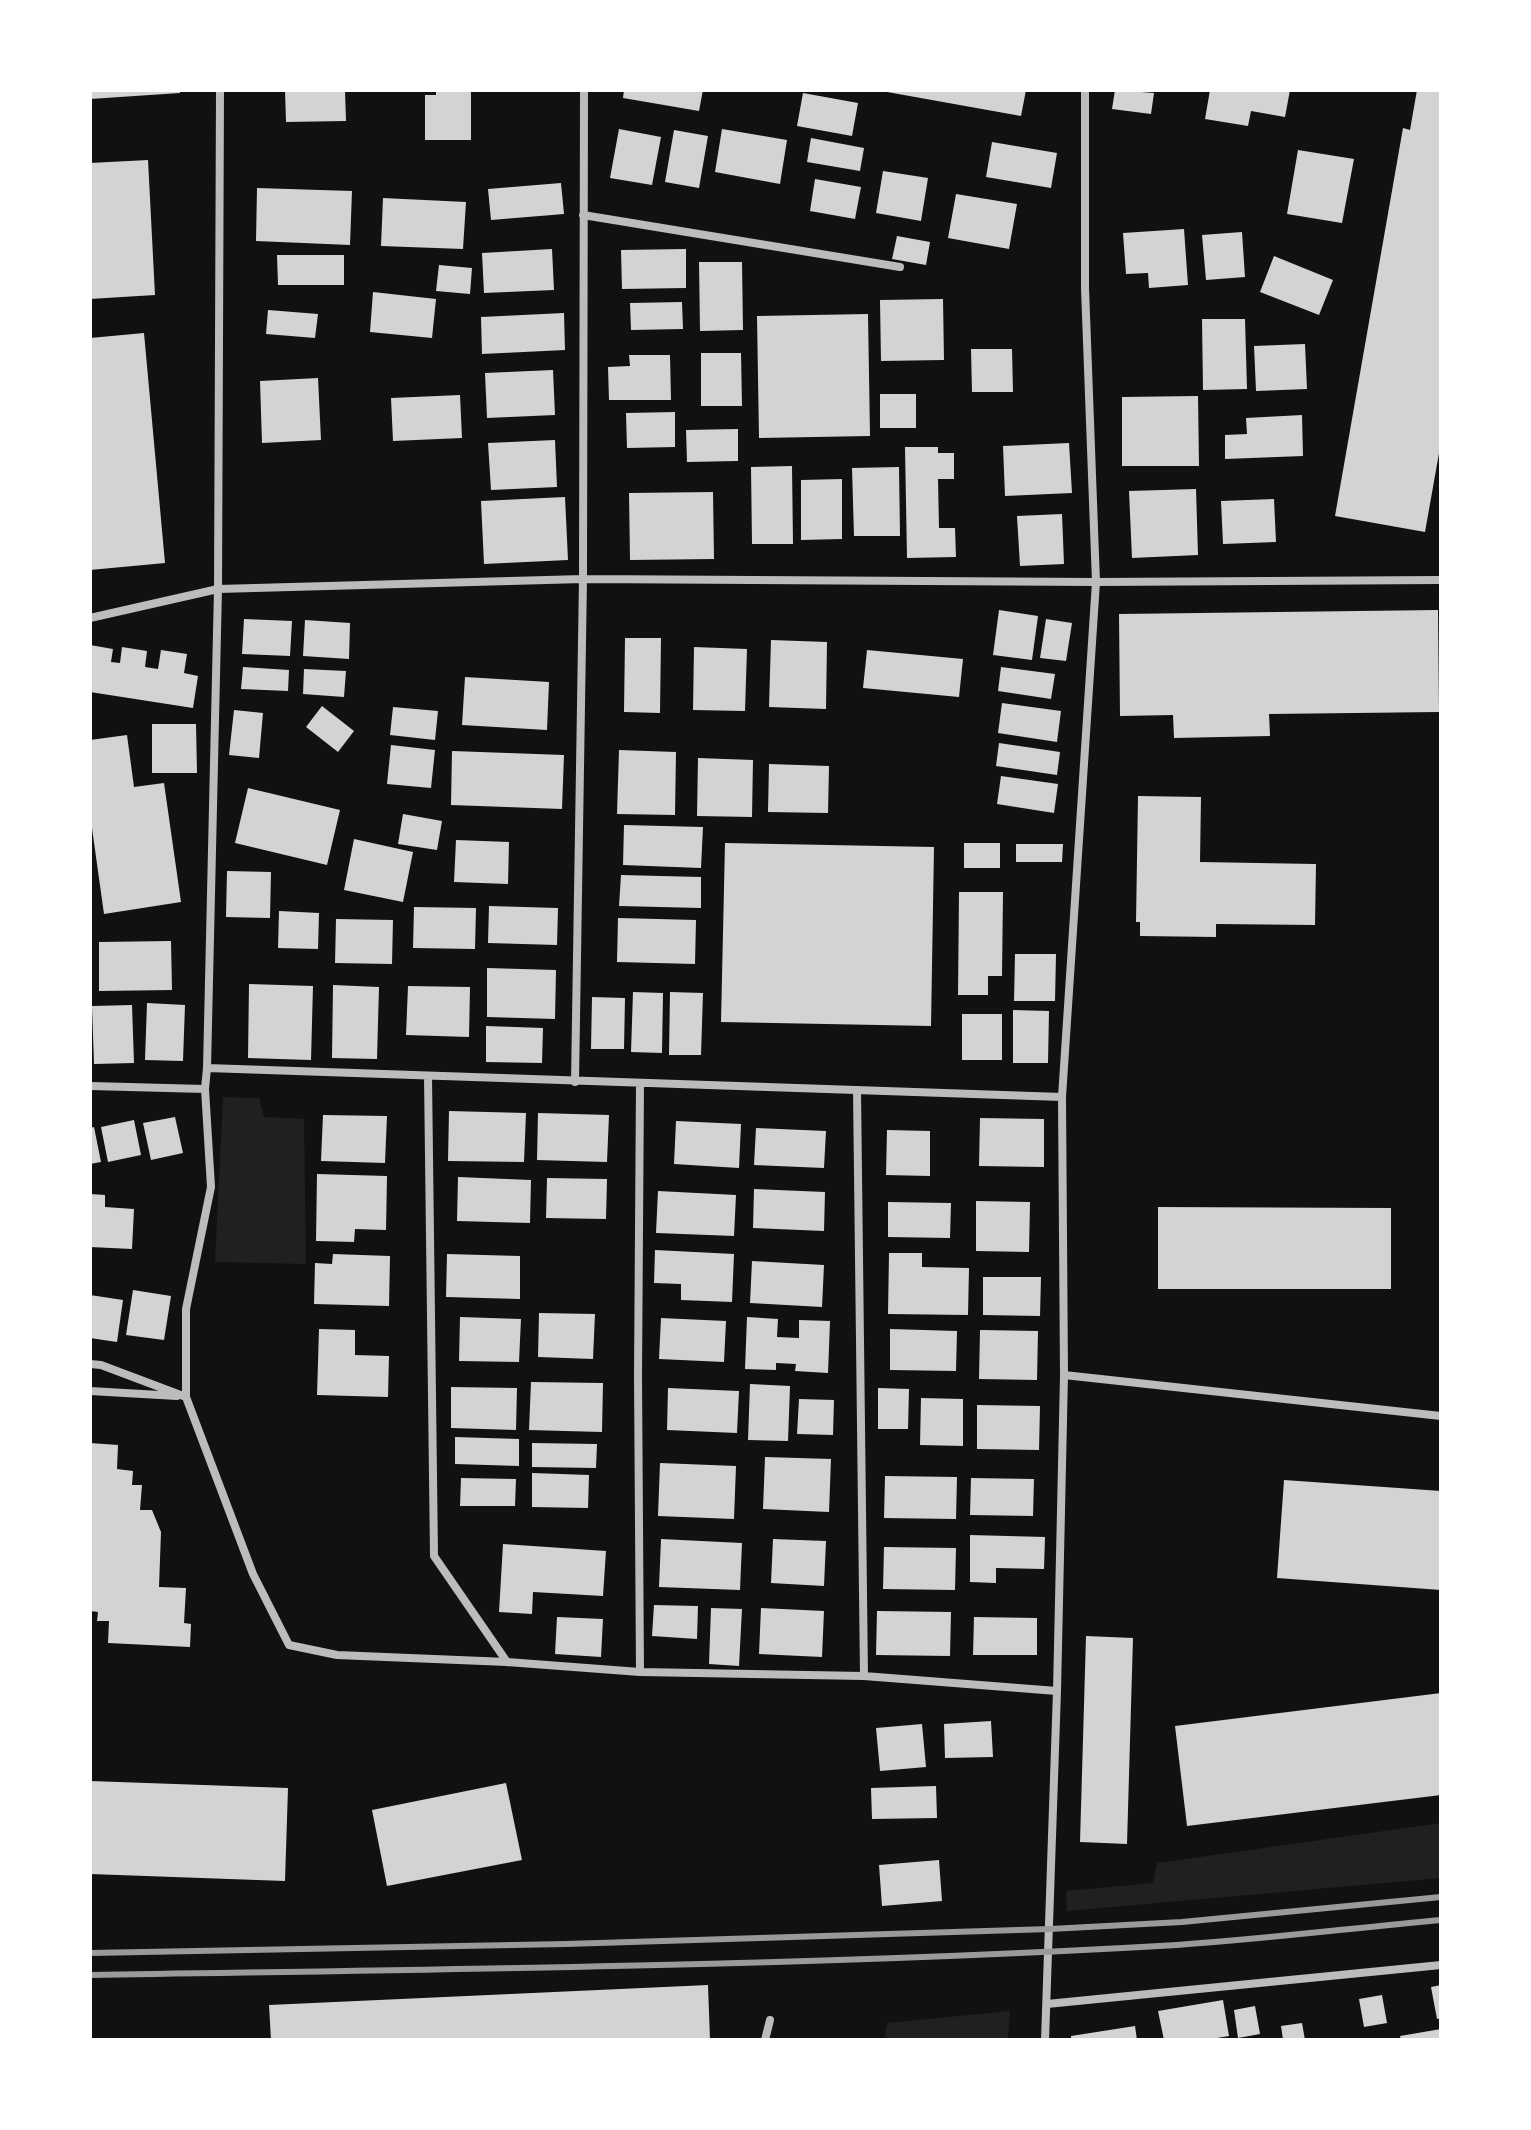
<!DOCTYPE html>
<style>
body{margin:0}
#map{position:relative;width:1531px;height:2130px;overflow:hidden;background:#111;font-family:"Space Grotesk",sans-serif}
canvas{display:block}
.frame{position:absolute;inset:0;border:92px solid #fff;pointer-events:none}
</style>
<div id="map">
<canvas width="1531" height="2130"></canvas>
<div class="frame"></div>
</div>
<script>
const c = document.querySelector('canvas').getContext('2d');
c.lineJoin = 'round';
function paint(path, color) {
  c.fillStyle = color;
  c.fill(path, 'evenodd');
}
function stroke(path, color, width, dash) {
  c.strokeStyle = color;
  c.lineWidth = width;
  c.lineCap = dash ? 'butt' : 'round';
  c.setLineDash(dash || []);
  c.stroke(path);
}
paint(new Path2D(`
 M223 1097 259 1098 264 1117 304 1119 306 1264 215 1262Z
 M1441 1823V1878L1067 1911 1066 1891 1153 1883 1157 1863Z
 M1010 2011 1008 2040H884L887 2023Z`), '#202020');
paint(new Path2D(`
 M90 90H180V93L90 99Z
 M285 90H345L346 121 286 122Z
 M436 90H471V140H425V95H436Z
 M624 90H703L699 111 623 98Z
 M876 90H1026L1021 116Z
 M1115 90 1154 93 1151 114 1112 109Z
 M1210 90H1290L1285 117 1251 111 1248 126 1205 119Z
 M1417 90H1441V442L1425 532 1335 516 1403 128 1410 130Z
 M803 93 858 103 852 136 797 126Z
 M619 129 661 137 652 185 610 178Z
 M722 129 787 140 780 184 715 172Z
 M674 130 708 136 699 188 665 182Z
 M811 138 864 148 860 171 807 162Z
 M992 142 1057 153 1051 188 986 177Z
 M1298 150 1354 159 1342 223 1287 214Z
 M148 160 155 295 90 299V163Z
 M883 171 928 178 921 221 876 213Z
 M815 179 861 187 855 219 810 211Z
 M561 183 564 214 491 220 488 189Z
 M257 188 352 191 350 245 256 241Z
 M956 194 1017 204 1009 249 948 238Z
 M383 198 466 202 463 249 381 246Z
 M1184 229 1188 285 1149 288 1148 273 1126 274 1123 233Z
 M1242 232 1245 277 1206 280 1202 235Z
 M897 236 930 242 926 265 892 259Z
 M552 249 554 290 484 293 482 253Z
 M686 249V288L622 289 621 250Z
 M277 255H344V285H278Z
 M1274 256 1333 280 1319 315 1260 292Z
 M699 262H742L743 330 700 331Z
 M439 265 472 268 470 294 436 291Z
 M373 292 436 299 432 338 370 332Z
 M943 299 944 360 881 361 880 300Z
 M682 302 683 329 631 330 630 303Z
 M268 310 318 314 315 338 266 334Z
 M564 313 565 350 482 354 481 317Z
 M868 314 870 436 759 438 757 316Z
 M1202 319H1245L1247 389 1203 390Z
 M144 333 165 563 90 570V338Z
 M1305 344 1307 389 1256 391 1254 346Z
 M971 349H1012L1013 392H972Z
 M701 353H741L742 406H701Z
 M629 355H670L671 400H609L608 367 630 366Z
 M553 370 555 415 487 418 485 373Z
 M318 378 321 440 262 443 260 381Z
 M880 394H916V428H880Z
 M460 395 462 438 393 441 391 398Z
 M1198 396 1199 466H1122V397Z
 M675 412V447L627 448 626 413Z
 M1302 415 1303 456 1225 459V435L1247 434 1246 418Z
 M738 429V461L687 462 686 430Z
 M555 440 557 487 491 490 488 443Z
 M1069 443 1072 493 1005 496 1003 446Z
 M905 447H938V453H954V479H938L939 528H955L956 557 907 558Z
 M792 466 793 544H752L751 467Z
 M899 467 900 536H854L852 468Z
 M842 479V539L801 540V480Z
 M1196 489 1198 555 1132 558 1129 491Z
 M713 492 714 559 630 560 629 493Z
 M565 497 568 560 484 564 481 501Z
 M1274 499 1276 542 1223 544 1221 501Z
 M1062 514 1064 564 1020 566 1017 516Z
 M999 610 1038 616 1032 660 993 655Z
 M1438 610 1439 712 1269 714 1270 736 1174 738 1173 715 1120 716 1119 614Z
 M244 619 292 621 290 656 242 654Z
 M1046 619 1072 623 1066 661 1040 658Z
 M305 620 350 623 349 659 303 656Z
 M625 638H661L660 713 624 712Z
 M771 640 827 642 826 709 769 707Z
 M90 645 113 649 111 662 120 663 122 647 147 651 145 667 158 669 161 650 187 654 184 673 198 676 193 708 90 692Z
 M694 647 747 649 745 711 693 710Z
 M867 650 963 659 959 697 863 688Z
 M243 667 289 670 288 691 241 689Z
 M1001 667 1055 674 1051 699 998 691Z
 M304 669 346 671 344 697 303 694Z
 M465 677 549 682 547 730 462 725Z
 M1002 703 1061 711 1057 742 998 733Z
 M322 706 354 731 338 752 306 727Z
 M393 707 438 711 435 740 390 735Z
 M234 710 263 713 259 758 229 755Z
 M152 724H196L197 773H152Z
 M127 735 134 787 164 783 181 902 104 914 90 814V740Z
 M999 743 1060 752 1057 775 996 766Z
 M391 745 435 750 431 788 387 784Z
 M619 750 676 752 675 815 617 814Z
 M452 751 564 755 562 809 451 805Z
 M698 758 753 760 752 817 697 816Z
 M769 764 829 766 828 813 768 812Z
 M1001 776 1058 784 1054 813 997 804Z
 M248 788 340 810 327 865 235 843Z
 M1138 796 1201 797 1200 862 1316 864 1315 925 1216 924V937L1140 936V922H1136Z
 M403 814 442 821 437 850 398 844Z
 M624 825 703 827 701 868 623 865Z
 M354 839 413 852 403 902 344 890Z
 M456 840 509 842 508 884 454 882Z
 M725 843 934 847 931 1026 721 1022Z
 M964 843H1000V868H964Z
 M1016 844H1063L1062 862H1016Z
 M227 871 271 872 270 918 226 917Z
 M621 875 701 877V908L619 906Z
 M959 892H1003L1002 976H988V995H958Z
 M489 906 558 908 557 945 488 943Z
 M414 907 476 908 475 949 413 948Z
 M279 911 319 913 318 949 278 948Z
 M618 918 696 920 695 964 617 962Z
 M336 919 393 920 392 964 335 963Z
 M171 941 172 990 99 991V942Z
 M1015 954H1056L1055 1001H1014Z
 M487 968 556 970 555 1019 487 1017Z
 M249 984 313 986 311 1060 248 1058Z
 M333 985 379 987 377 1059 332 1058Z
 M408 986 470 987 469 1037 406 1035Z
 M633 992 663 993 662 1053 631 1052Z
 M670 992 703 993 701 1055H669Z
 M592 997 625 998 624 1049H591Z
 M147 1003 185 1005 183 1061 145 1060Z
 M132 1005 134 1063 94 1064 92 1006Z
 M1013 1010 1049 1011 1048 1063H1013Z
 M962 1014H1002V1060H962Z
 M486 1026 543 1028 542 1063 486 1062Z
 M449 1111 526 1113 524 1162 448 1161Z
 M538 1113 609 1115 607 1162 537 1160Z
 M323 1115 387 1116 385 1163 321 1161Z
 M175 1117 183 1153 151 1160 143 1123Z
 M980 1118 1044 1119V1167L979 1166Z
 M134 1120 141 1155 108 1162 101 1127Z
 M676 1121 741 1124 739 1168 674 1164Z
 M94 1127 101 1162 90 1164V1128Z
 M756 1128 826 1131 824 1168 754 1165Z
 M887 1130 930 1131V1176L886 1175Z
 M317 1174 387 1176 386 1230 355 1229 354 1242 316 1241Z
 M458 1177 531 1180 530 1223 457 1221Z
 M547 1178 607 1179 606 1219 546 1218Z
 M754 1189 825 1192 824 1231 753 1228Z
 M658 1191 736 1195 734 1236 656 1233Z
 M90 1194 105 1195V1207L134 1209 132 1249 90 1247Z
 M976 1201 1030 1202 1029 1252 976 1251Z
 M888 1202 951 1203 950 1238 888 1237Z
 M1158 1207 1391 1208V1289H1158Z
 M655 1250 734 1254 732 1302 681 1300V1284L654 1283Z
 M889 1253H922V1267L969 1268 968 1315 888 1314Z
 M333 1254 390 1256 389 1306 314 1304 315 1263 332 1264Z
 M447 1254 520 1256V1299L446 1297Z
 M752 1261 824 1265 822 1307 750 1303Z
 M983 1277H1041L1040 1316 983 1315Z
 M133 1290 171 1296 164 1340 126 1335Z
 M90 1295 123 1300 117 1342 90 1338Z
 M539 1313 595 1314 593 1359 538 1357Z
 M460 1317 521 1319 519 1362 459 1361Z
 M747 1317 778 1319 777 1337 799 1338V1320L830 1321 828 1373 795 1371 796 1364 776 1363V1370L745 1369Z
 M661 1318 726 1321 724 1362 659 1359Z
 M319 1329 355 1330V1355L389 1356 388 1397 317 1395Z
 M890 1329 957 1331 956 1371 890 1370Z
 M980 1330 1038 1331 1037 1380 979 1379Z
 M531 1382 603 1383 602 1432 529 1430Z
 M750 1384 790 1386 788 1441 748 1440Z
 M451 1387 517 1388 516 1430 451 1428Z
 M668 1388 739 1391 737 1433 667 1430Z
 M878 1388 909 1389 908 1429H878Z
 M921 1398 963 1399V1446L920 1445Z
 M799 1399 834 1400 833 1435 797 1434Z
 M977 1405 1040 1406 1039 1450 977 1449Z
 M455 1437 519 1439V1466L455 1464Z
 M90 1443 118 1445 117 1469 133 1471 132 1485H142L140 1510H152L161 1532 159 1587 186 1588 184 1623 191 1624 190 1647 108 1643 109 1621H97L98 1612 90 1611Z
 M532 1443 597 1444 596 1468 532 1467Z
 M765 1457 831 1459 829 1512 763 1509Z
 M660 1463 736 1466 734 1519 658 1516Z
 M532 1473 589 1475 588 1508 532 1507Z
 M885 1476 957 1477 956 1519 884 1518Z
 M461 1478 516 1479 515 1506H460Z
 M971 1478 1034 1479 1033 1516 970 1515Z
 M1284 1480 1441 1491V1590L1277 1578Z
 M970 1535 1045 1537 1044 1569 996 1568V1583L970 1582Z
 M661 1539 742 1543 740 1590 659 1587Z
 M773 1539 826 1541 824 1586 771 1583Z
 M503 1544 606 1551 603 1596 533 1592 532 1614 499 1612Z
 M884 1547 956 1548 955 1590 883 1589Z
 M654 1605 698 1606 697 1639 652 1636Z
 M711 1608 742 1609 739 1666 709 1664Z
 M761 1608 824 1611 822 1657 759 1654Z
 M877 1611 951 1612 950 1656 876 1655Z
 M557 1617 603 1619 601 1657 555 1654Z
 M974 1617 1037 1618V1655H973Z
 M1086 1636 1133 1638 1127 1844 1080 1842Z
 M1441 1693V1795L1187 1826 1175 1726Z
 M991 1721 993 1757 945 1758 944 1724Z
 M922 1724 926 1767 880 1771 876 1728Z
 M90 1781 288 1788 285 1881 90 1874Z
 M506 1783 522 1860 387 1886 372 1810Z
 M936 1786 937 1818 872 1819 871 1788Z
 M939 1860 942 1901 882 1906 879 1865Z
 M708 1985 710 2040H271L269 2005Z
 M1441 1985V2018L1437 2019 1431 1987Z
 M1382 1995 1387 2023 1364 2027 1359 1999Z
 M1223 2000 1229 2036 1205 2040H1164L1158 2011Z
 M1255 2006 1260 2034 1238 2038 1234 2010Z
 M1302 2023 1305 2040H1283L1281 2026Z
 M1135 2026 1137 2040H1071V2036Z
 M1441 2029V2040H1401L1400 2036Z`), '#d3d3d3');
stroke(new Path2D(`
 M220 90 218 589 207 1068 205 1089 211 1187 186 1309V1397L253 1574 289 1645 337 1655 507 1662 640 1672 864 1676 1057 1691
 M583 215 900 267
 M90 618 218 589 583 579 1096 582 1441 580
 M207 1068 1062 1097
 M428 1076 434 1556 507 1662
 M575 1082 583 579 584 90
 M90 1086 205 1089
 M857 1090 864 1676
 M90 1364 101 1365 186 1397
 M1064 1375 1441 1416
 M90 1391 177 1396
 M640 1672 638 1376 640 1083
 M1047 2004 1441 1965
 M765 2040 770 2020
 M1045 2040 1057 1691 1064 1375 1062 1097 1096 582 1085 288V90`), '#bcbcbc', 8);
stroke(new Path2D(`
 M90 1953 566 1944 1050 1929 1182 1922 1441 1897
 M90 1975C452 1969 815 1966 1177 1945 1265 1939 1353 1928 1441 1920`), '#9a9a9a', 6);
</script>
